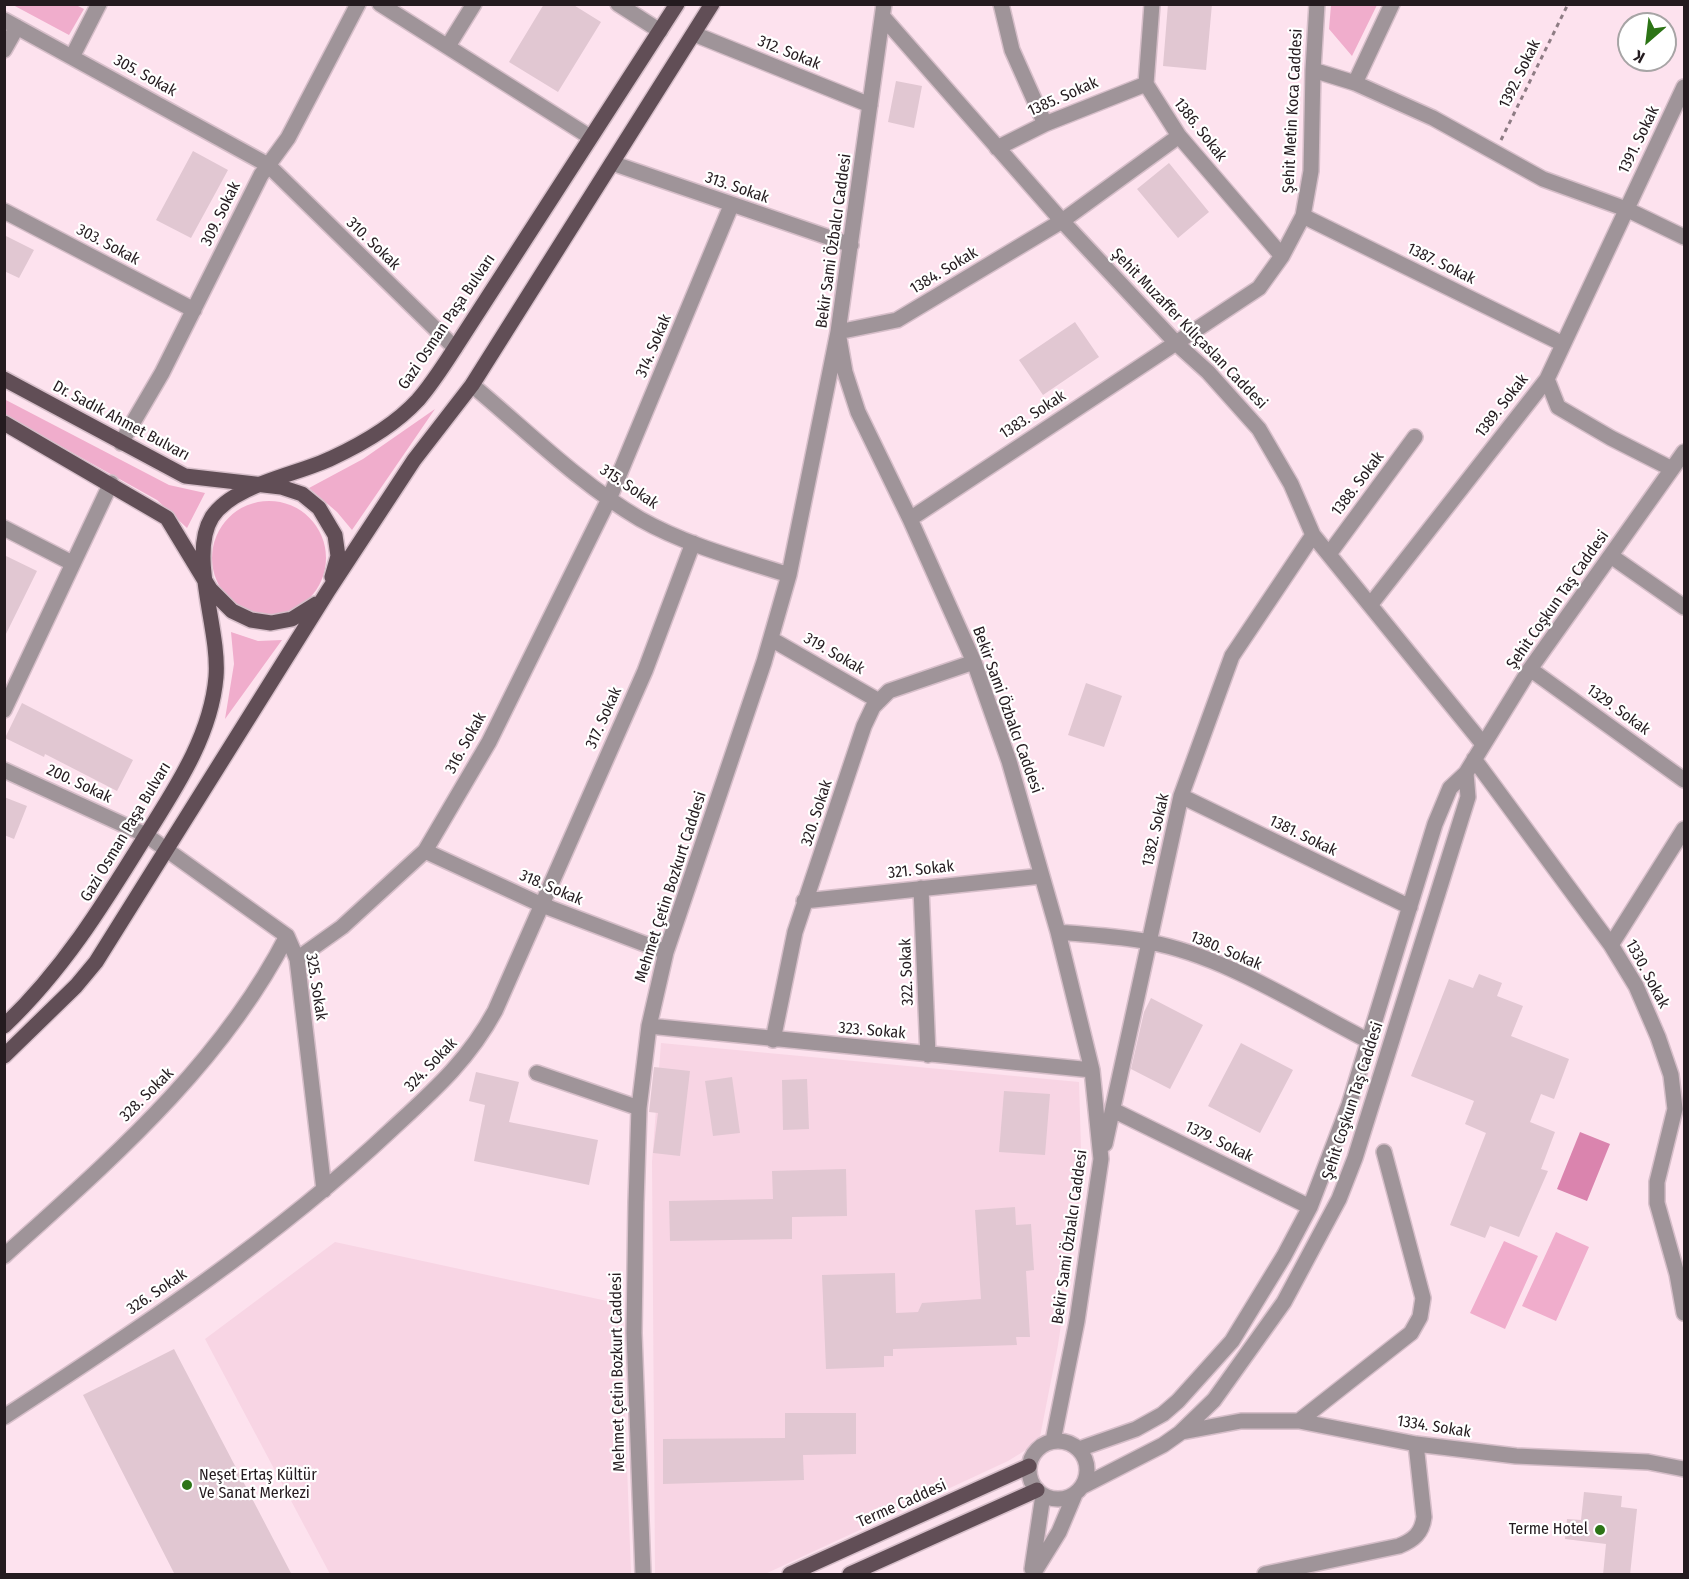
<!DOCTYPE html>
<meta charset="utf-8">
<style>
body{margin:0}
#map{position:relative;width:1689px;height:1579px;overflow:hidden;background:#fde2ee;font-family:"Fira Sans Condensed",sans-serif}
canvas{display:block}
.frame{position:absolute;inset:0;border:6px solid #241b1f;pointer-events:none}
.north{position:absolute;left:1617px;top:12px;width:60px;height:60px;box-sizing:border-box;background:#fff;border:2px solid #a7a4a5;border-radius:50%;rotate:208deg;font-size:16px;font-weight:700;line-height:24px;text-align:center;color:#241b1f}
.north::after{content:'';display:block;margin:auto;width:21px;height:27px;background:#2c7416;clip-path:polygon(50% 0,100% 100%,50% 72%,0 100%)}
</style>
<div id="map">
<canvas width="1689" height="1579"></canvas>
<div class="frame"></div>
<div class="north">K</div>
</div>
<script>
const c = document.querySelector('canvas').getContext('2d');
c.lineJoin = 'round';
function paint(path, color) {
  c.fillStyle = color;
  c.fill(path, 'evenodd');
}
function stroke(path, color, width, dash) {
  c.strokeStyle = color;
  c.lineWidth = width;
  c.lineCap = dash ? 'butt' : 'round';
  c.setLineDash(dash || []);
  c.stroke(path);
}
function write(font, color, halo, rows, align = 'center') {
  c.font = font + ' "Fira Sans Condensed",sans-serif';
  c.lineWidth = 4.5;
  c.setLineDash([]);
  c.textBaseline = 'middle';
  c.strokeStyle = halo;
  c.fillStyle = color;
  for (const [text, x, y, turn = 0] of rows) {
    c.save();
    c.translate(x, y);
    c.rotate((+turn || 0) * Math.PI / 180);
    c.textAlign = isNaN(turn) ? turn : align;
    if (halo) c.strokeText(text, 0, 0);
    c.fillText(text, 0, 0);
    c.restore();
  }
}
paint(new Path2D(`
 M661 1043 1079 1082 1082 1182 1058 1345 1039 1442 1008 1461 765 1574H655L652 1162Z
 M335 1242 621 1304 631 1574H330L205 1339Z`), '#f8d5e4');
paint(new Path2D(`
 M13 5H76L84 9 69 35Z
 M1331 5H1377L1352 56 1329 29Z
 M4 399 169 485 205 493 187 528 157 500 5 415Z
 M435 409 352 530 337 512 309 488 363 459Z
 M212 558a57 57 0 1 1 114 0a57 57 0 1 1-114 0Z
 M231 632 258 641 282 640 225 719 234 664Z
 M1556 1232 1589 1247 1556 1321 1522 1306Z
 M1504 1241 1538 1256 1505 1329 1470 1313Z`), '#f0adcc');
paint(new Path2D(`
 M1580 1132 1610 1144 1587 1201 1557 1189Z`), '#da84ae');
paint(new Path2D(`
 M544 4H572L601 22 558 92 509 62Z
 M1168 4H1212L1206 70 1163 66Z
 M896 81 922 86 914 128 888 122Z
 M193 151 228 170 191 238 156 220Z
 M1169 163 1209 212 1178 238 1137 189Z
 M4 235 34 250 19 278 4 271Z
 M1075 322 1099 357 1043 395 1019 360Z
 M4 555 37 571 4 638Z
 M1086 683 1122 696 1104 747 1068 735Z
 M22 703 133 760 117 791 45 754 44 757 5 738Z
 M4 797 27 806 14 839 4 835Z
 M1479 974 1502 983 1497 996 1523 1006 1511 1036 1569 1059 1554 1099 1541 1094 1530 1122 1555 1132 1541 1169 1548 1171 1519 1237 1490 1226 1485 1238 1450 1225 1486 1133 1465 1124 1474 1101 1411 1076 1449 979 1473 988Z
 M1151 998 1203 1025 1170 1089 1131 1069 1144 1012Z
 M1241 1043 1293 1070 1260 1133 1208 1106Z
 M654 1067 690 1071 680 1156 653 1153 658 1113 649 1112Z
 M476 1072 519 1082 509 1122 598 1140 589 1185 474 1161 485 1105 469 1101Z
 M732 1077 740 1133 713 1136 705 1081Z
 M807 1079 809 1129 783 1130 782 1080Z
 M1004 1091 1050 1094 1045 1155 999 1152Z
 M846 1169 847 1216 792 1217V1239L670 1241 669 1201 773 1199 772 1171Z
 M1015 1207 1016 1225 1031 1224 1034 1270 1026 1271 1030 1337H1016L1017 1345 893 1349V1356H884V1367L826 1369 822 1275 895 1273 896 1313 918 1312 922 1303 981 1299 975 1210Z
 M174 1349 292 1575H175L83 1395Z
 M785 1413H856V1454L803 1455 804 1480 663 1484V1439L785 1438Z
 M1584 1492 1622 1496 1621 1507 1637 1509 1630 1575H1603L1606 1544 1565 1539 1567 1519 1581 1520Z`), '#e1c7d2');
const minor = new Path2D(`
 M380 4 590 137
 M618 4 660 31
 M884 4 838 332 845 372 858 412 910 519 974 662 1009 761 1058 932 1092 1070 1101 1159 1077 1321 1053 1441
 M1001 4 1012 50 1045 124
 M1152 4 1146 84 1179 136 1282 256
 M883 17 1062 221 1177 344 1208 372 1259 429 1291 484 1313 535 1483 744
 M4 20 268 165 455 348
 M694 34 870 105
 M448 46 474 4
 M4 50 17 27
 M72 57 99 4
 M1313 70 1355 83 1433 118 1543 179 1626 209 1684 237
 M1355 83 1392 4
 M997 148 1045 124 1146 84
 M612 163 851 245
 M4 211 194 310
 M1303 216 1563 344
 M1547 379 1558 407 1611 438 1672 469
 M472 385C526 430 580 484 640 519 686 545 739 559 789 575
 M121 443 162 373 261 175 288 138 358 4
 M910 519 1259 288 1282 256 1303 216 1311 171 1313 70 1317 4
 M4 528 72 563
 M1329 554 1415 437
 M1611 556 1684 607
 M1371 604 1547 379 1684 87
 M771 639 879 701
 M1530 669 1684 780
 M4 710 111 483
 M1474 759 1611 945 1636 986 1658 1037 1671 1075 1675 1109 1657 1182V1203L1677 1274 1684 1313
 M4 770 146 835 287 936 297 959 324 1190
 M1181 796 1410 907
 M425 851 542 905 666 952
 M921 888 928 1055
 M804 901 1042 876
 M1058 932C1088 935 1119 936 1149 942 1225 956 1300 1006 1369 1041
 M1611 945 1684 829
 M297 959 342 927 425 851 445 817 489 742 609 499 731 206
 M649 1026 1092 1070
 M773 1040 795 932 864 726 873 707 889 691 974 662
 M537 1073 639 1108
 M1113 1110 1310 1207
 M1105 1144 1181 796 1232 656 1313 535
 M4 1256C110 1160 221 1065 287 936
 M4 1417C139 1329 274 1240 391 1130 432 1092 468 1061 495 1011L645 671 693 543
 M1299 1421 1411 1333 1420 1317 1423 1298 1384 1152
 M1182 1432 1241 1421H1299L1416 1444 1516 1456 1648 1462 1684 1469
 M1029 1470a29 29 0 1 1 58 0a29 29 0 1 1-58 0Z
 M1079 1449 1136 1429 1163 1414 1178 1401 1232 1341 1284 1256 1310 1207 1349 1105 1435 824 1450 788 1466 773 1530 669 1684 452
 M1083 1486 1163 1445 1180 1433 1214 1400 1284 1302 1339 1199 1355 1158 1468 797 1466 773
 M1032 1569 1043 1495
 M643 1574 634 1333 636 1203 639 1108 649 1026 666 952 764 662 789 575 838 332 897 320 1062 221 1179 136
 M1033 1574 1059 1532 1075 1494
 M1265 1574 1399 1546C1414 1540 1422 1533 1424 1517L1416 1444`);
const major = new Path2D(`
 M4 379 185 476 281 487 302 494 319 508 335 535 338 556 332 577
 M4 423 167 518 210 589 232 611 251 620 271 623 292 619 316 604
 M4 1026C63 970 103 905 145 837 175 789 211 736 216 677 220 628 188 556 212 517 234 484 297 475 332 458 362 444 396 424 418 400 432 384 444 365 455 348L677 4
 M4 1056 76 986 96 962 328 591 414 460 472 385 712 4
 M790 1574 1029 1466
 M850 1574 1037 1490`);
stroke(minor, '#d6bec9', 18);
stroke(major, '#d6bec9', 18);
stroke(new Path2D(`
 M1501 140 1568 4`), '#8e7c84', 3, [4.5, 4.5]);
stroke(minor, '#9f9499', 15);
stroke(major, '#614e56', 15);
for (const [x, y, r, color] of [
 [187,1485,6,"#2c7416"],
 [1600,1530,6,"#2c7416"]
]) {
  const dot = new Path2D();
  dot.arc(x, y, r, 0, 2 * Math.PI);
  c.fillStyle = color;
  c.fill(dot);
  stroke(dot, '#fff', 2);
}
write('16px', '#241b1f', '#fff', [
 ["312. Sokak",789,53,22],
 ["1392. Sokak",1520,74,-64],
 ["305. Sokak",145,76,29],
 ["1385. Sokak",1063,97,-24],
 ["Şehit Metin Koca Caddesi",1293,111,-87],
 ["1386. Sokak",1200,130,52],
 ["1391. Sokak",1639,140,-64],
 ["313. Sokak",737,188,19],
 ["309. Sokak",221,214,-64],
 ["Bekir Sami Özbalcı Caddesi",834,241,-82],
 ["310. Sokak",373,244,44],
 ["303. Sokak",108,245,28],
 ["1387. Sokak",1441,264,26],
 ["1384. Sokak",944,271,-31],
 ["Gazi Osman Paşa Bulvarı",447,322,-56],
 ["Şehit Muzaffer Kılıçaslan Caddesi",1189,329,46],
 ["314. Sokak",654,346,-67],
 ["1389. Sokak",1502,406,-52],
 ["1383. Sokak",1033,415,-33],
 ["Dr. Sadık Ahmet Bulvarı",121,421,28],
 ["1388. Sokak",1358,484,-53],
 ["315. Sokak",629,487,34],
 ["Şehit Coşkun Taş Caddesi",1558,600,-55],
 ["319. Sokak",834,654,30],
 ["Bekir Sami Özbalcı Caddesi",1007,710,70],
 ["1329. Sokak",1618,710,36],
 ["317. Sokak",604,718,-66],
 ["316. Sokak",466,743,-61],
 ["200. Sokak",79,784,25],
 ["320. Sokak",817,813,-72],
 ["1382. Sokak",1156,830,-77],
 ["Gazi Osman Paşa Bulvarı",126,832,-59],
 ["1381. Sokak",1303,836,26],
 ["321. Sokak",921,870,-6],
 ["Mehmet Çetin Bozkurt Caddesi",671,887,-72],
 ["318. Sokak",551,888,23],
 ["1380. Sokak",1226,951,23],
 ["322. Sokak",907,972,-92],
 ["1330. Sokak",1647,974,62],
 ["325. Sokak",316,987,81],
 ["323. Sokak",872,1031,5],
 ["324. Sokak",431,1065,-46],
 ["328. Sokak",147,1095,-45],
 ["Şehit Coşkun Taş Caddesi",1353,1101,-72],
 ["1379. Sokak",1219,1142,26],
 ["Bekir Sami Özbalcı Caddesi",1070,1237,-82],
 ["326. Sokak",157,1292,-34],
 ["Mehmet Çetin Bozkurt Caddesi",618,1372,-91],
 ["1334. Sokak",1434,1427,9],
 ["Terme Caddesi",902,1504,-24]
]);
write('16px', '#241b1f', '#fff', [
 ["Neşet Ertaş Kültür",199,1476],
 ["Ve Sanat Merkezi",199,1494],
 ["Terme Hotel",1588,1530,"right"]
], 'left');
</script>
